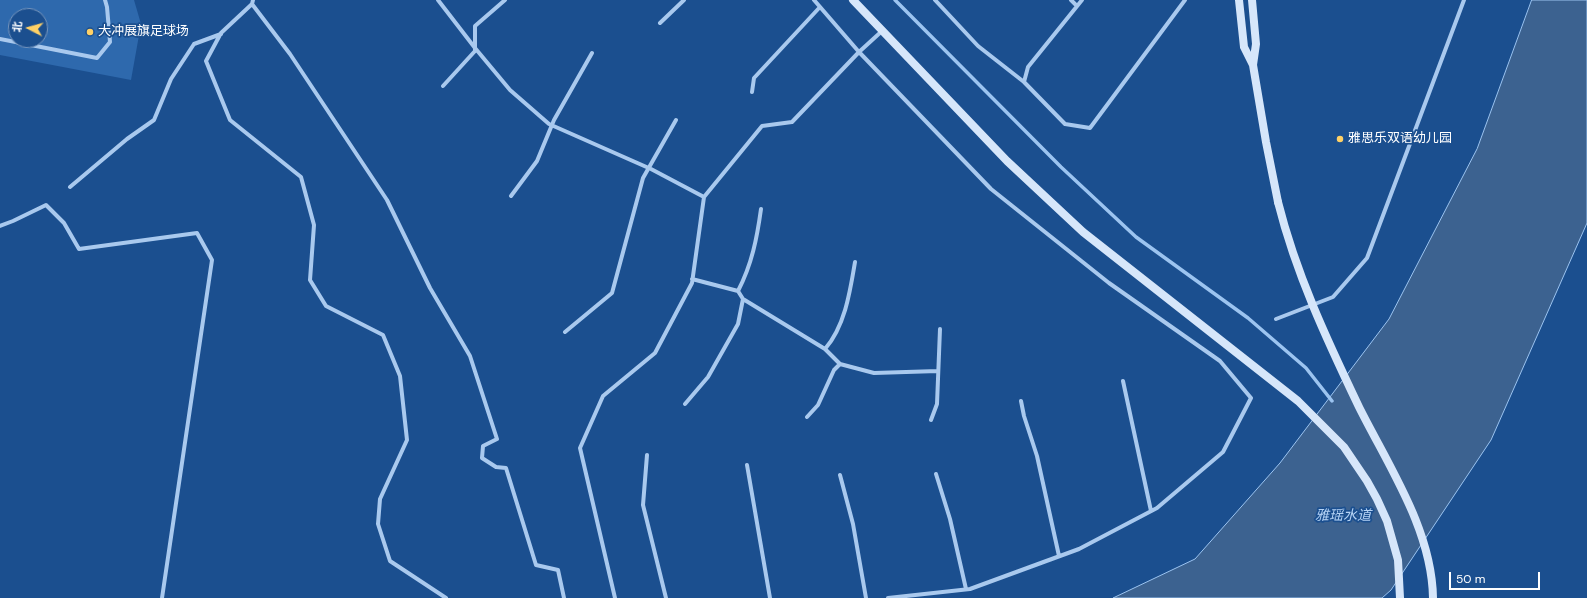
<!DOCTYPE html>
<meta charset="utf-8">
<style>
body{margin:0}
#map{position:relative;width:1587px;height:598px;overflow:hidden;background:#1b4f8f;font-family:"DM Sans","Noto Sans SC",sans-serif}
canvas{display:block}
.north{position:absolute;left:8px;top:8px;width:40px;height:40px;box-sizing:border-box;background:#1b4f8f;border:1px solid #7695bc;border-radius:50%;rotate:276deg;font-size:11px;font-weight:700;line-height:16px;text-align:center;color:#fff}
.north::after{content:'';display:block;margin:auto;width:14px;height:18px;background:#ffd166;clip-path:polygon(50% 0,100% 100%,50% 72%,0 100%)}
.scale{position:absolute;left:1449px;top:572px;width:91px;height:18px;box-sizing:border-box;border:2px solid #fff;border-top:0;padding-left:5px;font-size:12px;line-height:14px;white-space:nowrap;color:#fff;-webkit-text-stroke:3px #1b4f8f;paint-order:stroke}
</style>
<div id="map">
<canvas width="1587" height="598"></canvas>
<div class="north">北</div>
<div class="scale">50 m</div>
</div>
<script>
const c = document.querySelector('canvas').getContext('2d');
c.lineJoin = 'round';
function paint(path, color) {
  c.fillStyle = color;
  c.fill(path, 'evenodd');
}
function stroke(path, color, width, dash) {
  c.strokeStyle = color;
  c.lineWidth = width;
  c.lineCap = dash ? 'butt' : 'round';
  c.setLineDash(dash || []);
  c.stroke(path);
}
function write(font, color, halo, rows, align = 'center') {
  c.font = font + ' "DM Sans","Noto Sans SC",sans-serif';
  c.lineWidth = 3.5;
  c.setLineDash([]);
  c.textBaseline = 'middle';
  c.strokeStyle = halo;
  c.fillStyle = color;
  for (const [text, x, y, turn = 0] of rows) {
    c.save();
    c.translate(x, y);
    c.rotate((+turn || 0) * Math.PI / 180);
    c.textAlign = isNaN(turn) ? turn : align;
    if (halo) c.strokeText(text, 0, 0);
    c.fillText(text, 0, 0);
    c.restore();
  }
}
paint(new Path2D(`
 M0 0H134L141 24 131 80 0 55ZM16 16H40V40H16Z`), '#2e69ad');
const water = new Path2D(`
 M1532 0H1587V223L1491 440 1391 590 1382 598H1113L1195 559 1280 463 1389 319 1477 149Z`);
paint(water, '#3c6290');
stroke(water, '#9cc4f0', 1);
stroke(new Path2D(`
 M895 0 1061 167 1136 237 1248 318 1306 368 1332 401`), '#9cc4f0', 3.5);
stroke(new Path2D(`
 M253 0 252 4 290 54 387 200 430 288 470 356 497 439 483 446 482 458 496 467 506 468 536 565 558 570 564 598
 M438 0 475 48 510 90 549 124 651 169 704 197
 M814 0 859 52 991 189 1109 283 1220 361 1251 398 1223 452 1157 508 1079 549 970 589 888 598
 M935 0 978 46 1024 82
 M1071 0 1077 6
 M1082 0 1028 67 1024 82 1065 124 1090 128 1185 0
 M252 4 221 33 206 61 230 120 301 177 314 225 310 280 326 306 383 335 400 376 407 440 380 499 378 524 390 561 446 598
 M660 23 684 0
 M0 39 97 58 110 42 107 7 105 0
 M443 86 475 51V26L505 0
 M752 92 754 78 820 7
 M70 187 127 139 154 120 171 79 194 44 221 34
 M511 196 537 161 554 120 592 53
 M0 226 13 221 46 205 64 223 79 249 197 233 212 260 162 598
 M692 279 738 291 743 299 825 349 840 364 874 373 938 371
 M738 291C752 264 757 238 761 209
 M1276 319 1333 297 1367 258 1464 0
 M565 332 612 293 643 178 676 120
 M825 349C845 326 850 292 855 262
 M1123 381 1151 511
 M1021 401 1024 416 1037 456 1059 556
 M685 404 708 377 738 324 743 299
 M807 417 818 405 834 370 840 364
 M931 420 937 404 940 329
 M647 455 643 505 666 598
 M747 465 770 598
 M936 474 950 519 966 589
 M840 475 853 524 866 598
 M615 598 580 448 603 396 655 353 692 283 704 197 762 126 792 122 859 52 882 31`), '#a9c9ee', 4);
stroke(new Path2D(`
 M853 0 1007 161 1083 232 1298 401 1344 447 1367 481 1377 499 1387 521 1398 560 1400 598
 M1239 0 1244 47 1253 65 1256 44 1252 0
 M1253 65 1266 142 1278 202`), '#d6e6fa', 8);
stroke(new Path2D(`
 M1278 202C1296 274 1327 340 1359 407 1389 467 1432 530 1433 598`), '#d6e6fa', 8);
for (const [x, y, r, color] of [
 [90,32,4,"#ffd166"],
 [1340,139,4,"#ffd166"]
]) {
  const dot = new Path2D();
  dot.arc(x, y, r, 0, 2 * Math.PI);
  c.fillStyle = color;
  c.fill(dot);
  stroke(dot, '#1b4f8f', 1.5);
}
write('13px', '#fff', '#1b4f8f', [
 ["大冲展旗足球场",98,32],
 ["雅思乐双语幼儿园",1348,139]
], 'left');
write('italic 14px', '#b5d3f5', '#1b4f8f', [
 ["雅瑶水道",1343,516]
]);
</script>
